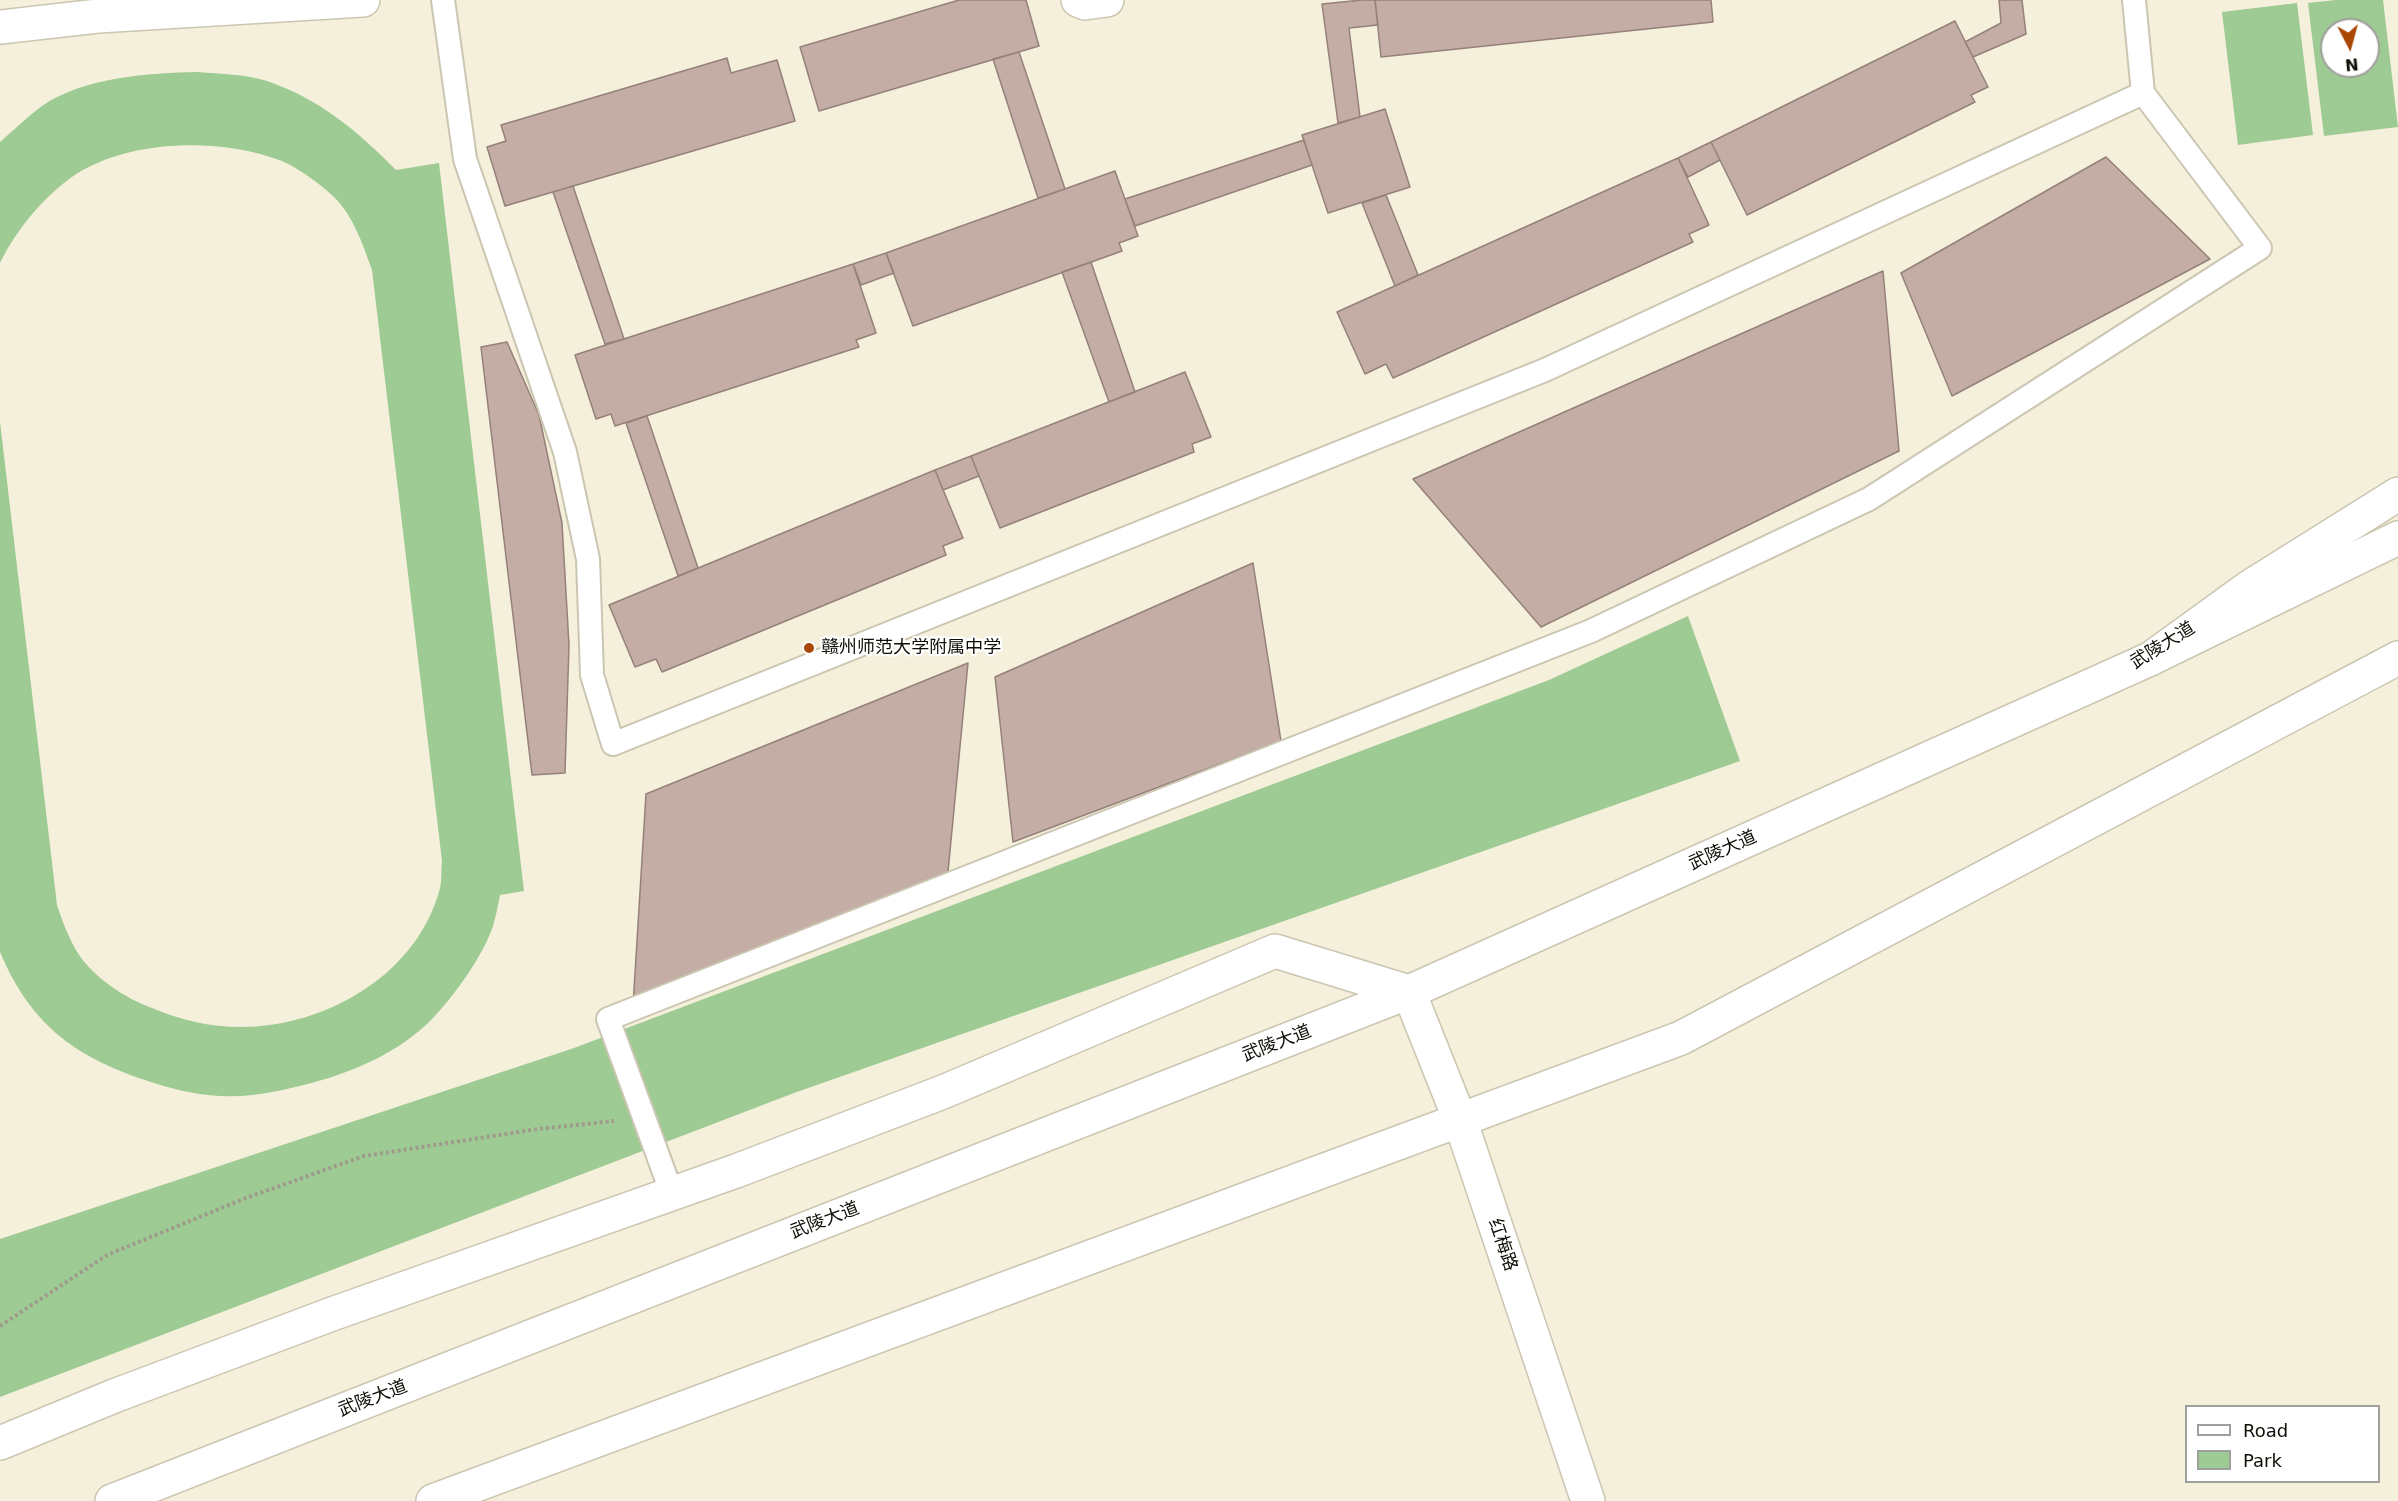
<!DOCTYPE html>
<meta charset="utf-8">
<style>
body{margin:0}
#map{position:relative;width:2398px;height:1501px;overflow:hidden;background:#f5f0db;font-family:"DejaVu Sans",sans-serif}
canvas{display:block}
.legend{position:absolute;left:2185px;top:1405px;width:195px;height:78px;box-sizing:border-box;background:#fff;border:2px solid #9f9f9c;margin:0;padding:8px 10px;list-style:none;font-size:18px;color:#0f0e07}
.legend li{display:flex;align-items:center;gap:12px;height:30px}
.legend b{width:30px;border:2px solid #9f9f9c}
.north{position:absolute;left:2320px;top:18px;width:60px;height:60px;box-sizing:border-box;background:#fff;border:2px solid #9f9f9c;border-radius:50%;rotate:174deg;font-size:16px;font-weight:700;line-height:24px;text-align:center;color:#0f0e07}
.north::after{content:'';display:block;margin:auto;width:21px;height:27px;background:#a94805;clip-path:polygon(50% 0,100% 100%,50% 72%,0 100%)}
</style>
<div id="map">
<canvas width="2398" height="1501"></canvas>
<ul class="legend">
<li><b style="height:8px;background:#fff"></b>Road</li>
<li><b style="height:16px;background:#9eca93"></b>Park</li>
</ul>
<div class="north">N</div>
</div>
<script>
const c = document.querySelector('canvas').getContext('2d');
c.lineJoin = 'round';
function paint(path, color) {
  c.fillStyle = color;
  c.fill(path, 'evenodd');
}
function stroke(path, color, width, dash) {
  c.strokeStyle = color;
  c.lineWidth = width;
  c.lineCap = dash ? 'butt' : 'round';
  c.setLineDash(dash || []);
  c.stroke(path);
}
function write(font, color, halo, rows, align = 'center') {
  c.font = font + ' "DejaVu Sans","Noto Sans SC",sans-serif';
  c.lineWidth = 4.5;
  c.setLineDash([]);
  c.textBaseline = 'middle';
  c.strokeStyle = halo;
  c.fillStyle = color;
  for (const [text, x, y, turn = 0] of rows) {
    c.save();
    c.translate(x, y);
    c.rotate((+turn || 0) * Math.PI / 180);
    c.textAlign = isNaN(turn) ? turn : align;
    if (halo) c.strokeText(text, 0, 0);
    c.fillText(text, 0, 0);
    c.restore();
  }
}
paint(new Path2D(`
 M2336 0H2383L2398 127 2324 136 2308 3ZM2332 30H2368V66H2332Z
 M2297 3 2313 135 2238 145 2222 12Z
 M198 72C220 74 245 74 267 81 318 98 359 132 396 170L439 163 524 891 500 895C498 905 496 916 493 926 483 956 453 998 430 1021 400 1051 356 1071 315 1082 284 1090 253 1098 220 1096 195 1095 168 1088 145 1080 73 1056 30 1023 0 952V422L57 905C63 923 69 939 79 955 96 979 125 998 152 1008 180 1020 210 1027 241 1027 326 1027 418 974 440 888 442 880 441 869 442 861L372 270C363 245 354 217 334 197 320 184 300 169 282 161 223 138 137 139 81 171 48 191 17 228 0 263V142C14 130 27 117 42 106 84 77 149 73 198 72Z
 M1688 616 1740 761 794 1093 0 1397V1239L574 1048 1549 680Z`), '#9eca93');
const building = new Path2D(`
 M959 0H1026L1039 46 819 111 800 47Z
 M1362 0H1375L1378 25 1349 28 1360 117 1338 123 1322 4Z
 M1375 0H1711L1713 22 1381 57Z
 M1999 0H2022L2026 34 1973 57 1965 42 2001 23Z
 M1955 21 1988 87 1971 95 1975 102 1747 215 1711 142Z
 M1019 52 1065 189 1038 198 993 59Z
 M727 58 731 73 777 60 795 121 505 206 487 147 506 141 501 125Z
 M1385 109 1410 187 1328 213 1302 135Z
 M1304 140 1312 165 1135 226 1125 199Z
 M1711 142 1720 160 1688 177 1678 158Z
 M2106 157 2210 259 1952 396 1901 273Z
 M1678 158 1709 225 1689 234 1693 242 1393 378 1386 364 1365 374 1337 312Z
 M1115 171 1138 236 1119 243 1122 251 913 326 886 253Z
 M573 186 624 339 605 344 553 192Z
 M1386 195 1418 275 1395 286 1362 203Z
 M886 253 894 273 861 285 853 264Z
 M1091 262 1135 392 1109 402 1062 272Z
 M853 264 876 333 856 340 859 347 615 426 611 414 596 419 575 355Z
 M1883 271 1899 451 1541 627 1413 479Z
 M507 342 539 415 562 523 569 645 565 773 532 775 481 347Z
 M1185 372 1211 437 1192 444 1194 452 1000 528 971 456Z
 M647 416 698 568 678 576 626 423Z
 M971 456 979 476 943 490 935 470Z
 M935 470 963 538 943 546 946 555 662 672 656 659 635 667 609 605Z
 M1253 563 1281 741 1013 842 995 677Z
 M968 663 948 872 633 1006 646 794Z`);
paint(building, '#c3ada5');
stroke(building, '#958179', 1.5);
const service = new Path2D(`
 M443 0 465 159 565 452 588 559 592 675 613 744 1545 370 2143 93
 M672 1194 608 1019 1591 631 1869 499 2260 248 2143 93 2134 0`);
const minor = new Path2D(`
 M1078 0 1085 3 1107 0
 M0 27 98 16 363 0
 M1409 992 1460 1120 1588 1501`);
const tertiary = new Path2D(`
 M0 1443 114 1396 332 1314 736 1171 943 1092 1275 951 1409 992`);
const primary = new Path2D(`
 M112 1501 1409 992 2150 659 2248 588 2398 494
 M433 1501 1681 1038 2398 658`);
const trunk = new Path2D(`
 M2150 659 2398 538`);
stroke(service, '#cbc6b2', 26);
stroke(minor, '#cbc6b2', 36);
stroke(tertiary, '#cbc6b2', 36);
stroke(primary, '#cbc6b2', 36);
stroke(trunk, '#cbc6b2', 36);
stroke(new Path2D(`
 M0 1326 107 1255 246 1198 364 1156 538 1129 614 1121`), '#9f9b8c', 4, [3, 3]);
stroke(service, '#fff', 22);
stroke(minor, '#fff', 33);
stroke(tertiary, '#fff', 33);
stroke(primary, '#fff', 33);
stroke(trunk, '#fff', 33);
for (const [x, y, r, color] of [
 [809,648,6,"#a94805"]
]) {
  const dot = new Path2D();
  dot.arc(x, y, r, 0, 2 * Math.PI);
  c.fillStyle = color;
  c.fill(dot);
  stroke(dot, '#fff', 2);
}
write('18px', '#0f0e07', '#fff', [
 ["武陵大道",2163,646,-32],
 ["武陵大道",1723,851,-24],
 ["武陵大道",1277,1044,-21],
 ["武陵大道",825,1221,-21],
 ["红梅路",1502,1245,71],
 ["武陵大道",373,1399,-21]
]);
write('18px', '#0f0e07', '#fff', [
 ["赣州师范大学附属中学",821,648]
], 'left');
</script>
